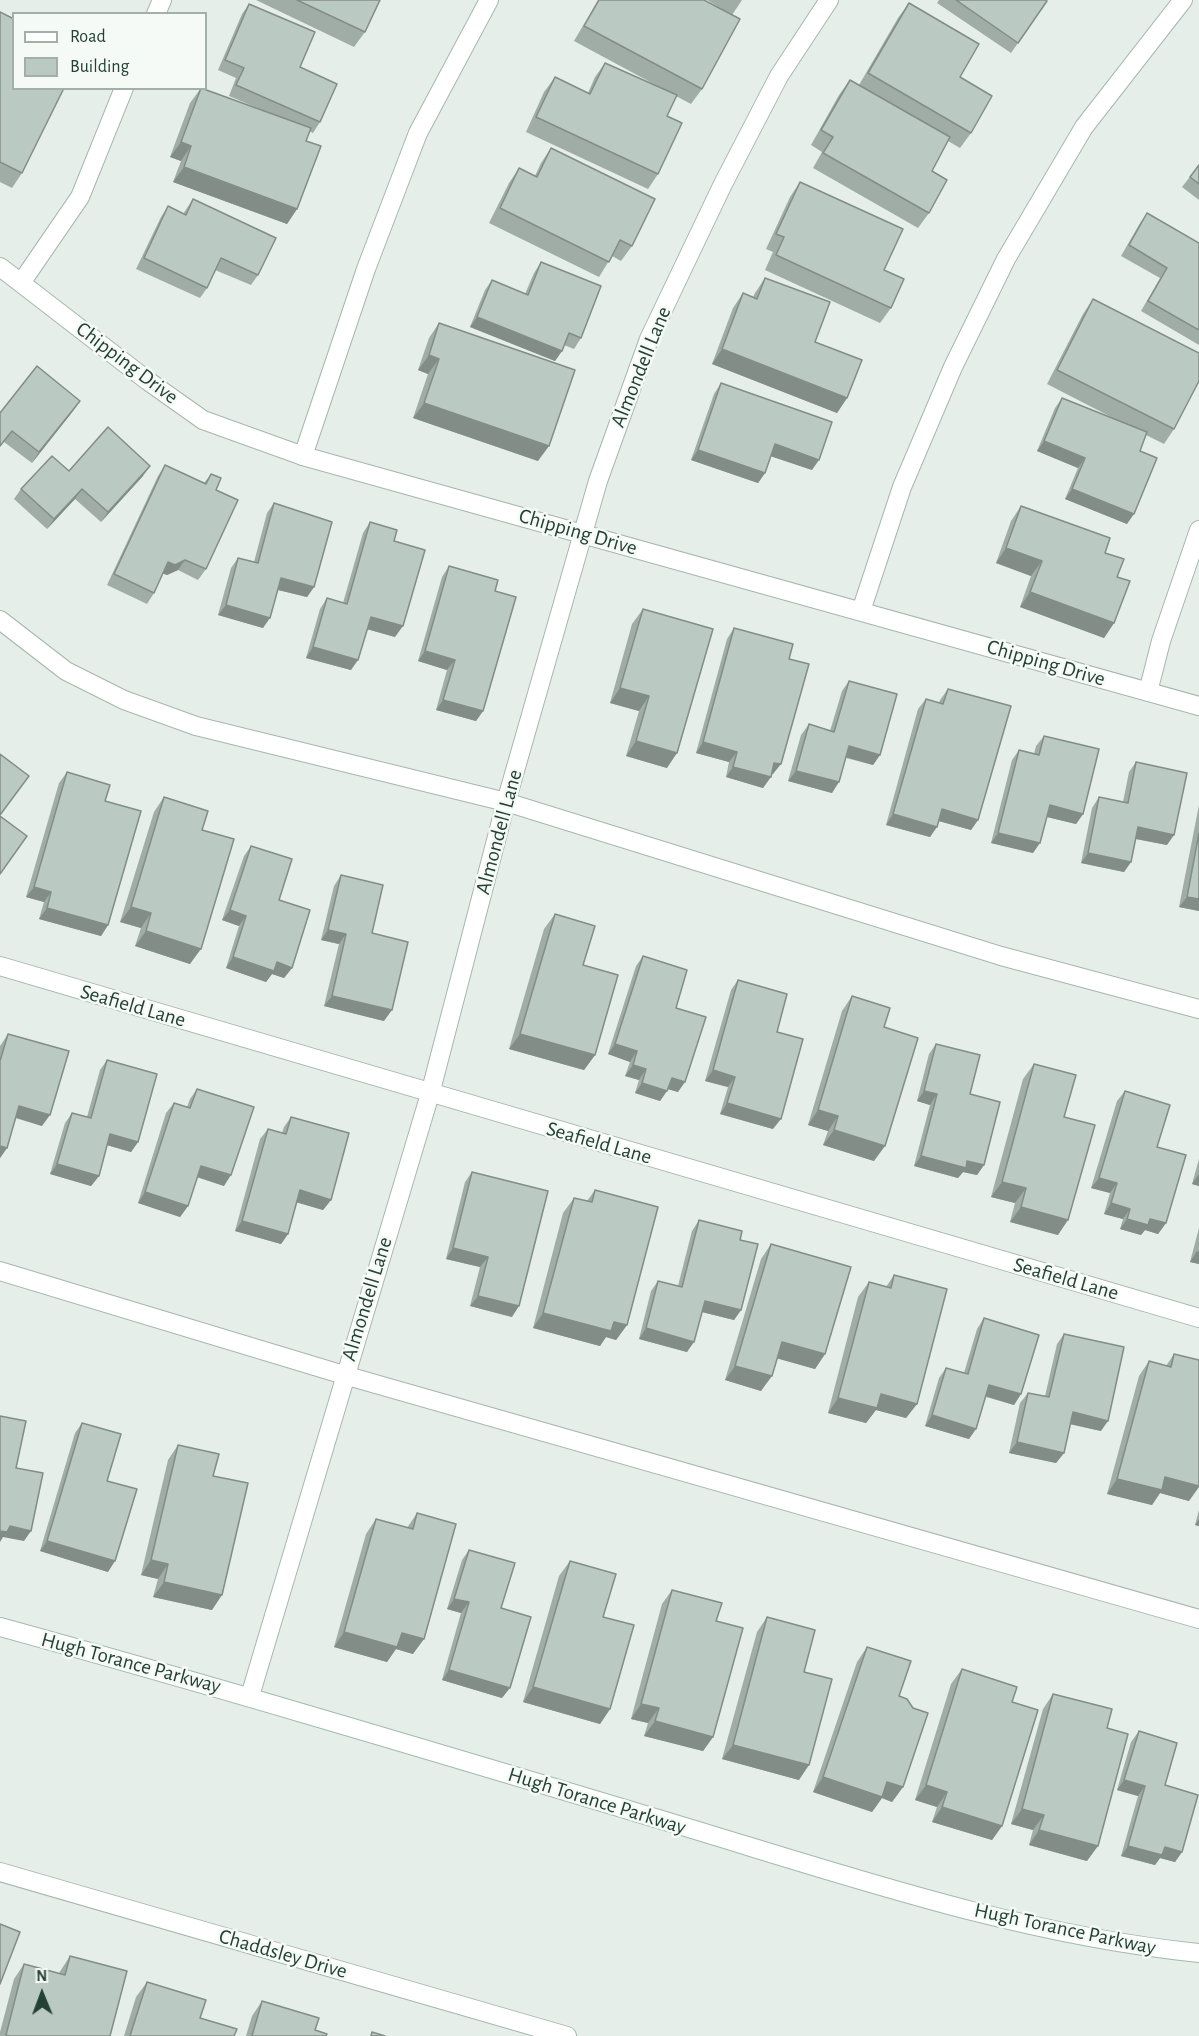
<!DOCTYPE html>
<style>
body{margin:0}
#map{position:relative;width:1199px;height:2036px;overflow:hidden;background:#e5eee9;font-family:"Alegreya Sans",sans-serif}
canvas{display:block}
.legend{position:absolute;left:12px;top:12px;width:195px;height:78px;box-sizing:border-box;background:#f6faf7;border:2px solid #a2b0a9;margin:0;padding:8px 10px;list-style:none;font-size:18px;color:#234135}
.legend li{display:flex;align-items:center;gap:12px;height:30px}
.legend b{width:30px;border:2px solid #a2b0a9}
.north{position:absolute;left:12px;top:1964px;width:60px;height:60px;-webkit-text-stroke:4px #f6faf7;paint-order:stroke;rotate:359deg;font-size:16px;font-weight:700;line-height:24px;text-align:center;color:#234135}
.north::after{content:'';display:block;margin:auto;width:21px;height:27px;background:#234135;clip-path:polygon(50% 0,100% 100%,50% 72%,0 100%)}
</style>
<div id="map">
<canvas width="1199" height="2036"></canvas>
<ul class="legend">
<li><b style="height:8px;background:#fff"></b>Road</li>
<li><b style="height:16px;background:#bac9c1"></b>Building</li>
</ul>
<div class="north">N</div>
</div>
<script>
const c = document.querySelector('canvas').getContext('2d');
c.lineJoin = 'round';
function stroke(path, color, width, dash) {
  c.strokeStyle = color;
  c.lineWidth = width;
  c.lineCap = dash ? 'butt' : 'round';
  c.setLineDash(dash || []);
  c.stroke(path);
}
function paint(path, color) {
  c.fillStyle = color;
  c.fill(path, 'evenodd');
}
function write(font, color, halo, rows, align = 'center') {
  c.font = font + ' "Alegreya Sans",sans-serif';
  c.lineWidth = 5;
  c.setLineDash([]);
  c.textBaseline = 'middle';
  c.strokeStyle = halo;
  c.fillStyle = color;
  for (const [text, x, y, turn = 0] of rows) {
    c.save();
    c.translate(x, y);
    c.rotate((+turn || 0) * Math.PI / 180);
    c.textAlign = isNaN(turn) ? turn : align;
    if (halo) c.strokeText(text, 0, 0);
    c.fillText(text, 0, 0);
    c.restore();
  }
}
const lane = new Path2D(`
 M303 456 366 269 418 133 489 0
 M861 611 902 487 953 367 1006 259 1084 127 1183 0
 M0 620 66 671 124 700 196 726 506 802 1001 956 1199 1009
 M0 1271 344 1375 1199 1619`);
const street = new Path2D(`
 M156 14 162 0
 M0 267 148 381 203 420 303 456 1199 706
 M21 283 80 197 124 88
 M1148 692 1161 641 1199 530
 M0 966 1199 1318
 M250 1696 430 1094 506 802 598 481 649 339 723 184 779 76 829 0
 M0 1872 567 2036`);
const secondary = new Path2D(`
 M0 1627C225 1689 448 1756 672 1823 845 1875 1019 1935 1199 1953`);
stroke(lane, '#a7b7af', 20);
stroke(street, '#a7b7af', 20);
stroke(secondary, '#a2bbaf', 20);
stroke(lane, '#fff', 18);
stroke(street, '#fff', 18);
stroke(secondary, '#fff', 18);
paint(new Path2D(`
 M256 0H380L365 32 354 47Z
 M598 0H704L722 9 707 0H742L732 15 702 89 691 104 676 96 667 116 658 174 648 189 526 132 544 92 555 77 588 93 595 77 605 63 663 89 574 41Z
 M939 0H1046L1047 1 1011 53 937 3Z
 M909 3 960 77 971 133 960 148 948 141 932 171 929 213 918 228 813 168 822 152 811 145 839 95 850 80 859 85 898 18Z
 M249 4 300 67 320 122 313 133 309 131 306 141 297 209 287 224 173 182 181 161 170 157 190 103 201 88 267 112 229 96 236 78 218 70 242 14Z
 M0 12 22 173 12 188 0 182Z
 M551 148 632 246 621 261 612 256 599 277 489 223 509 183 519 168 535 176 541 163Z
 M1199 165V200L1182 187Z
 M800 182 884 270 891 308 880 323 765 270 773 252 766 249 790 197Z
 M193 199 258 275 251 285 215 270 207 288 200 298 136 269 161 217 168 206 183 214Z
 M1147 213 1199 243V345L1141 311 1160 278 1121 256 1140 223Z
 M541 262 581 338 574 349 564 345 562 351 555 361 470 327 485 290 492 280 525 294 534 273Z
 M765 278 815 342 847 398 837 413 712 364 733 308 743 293 753 297 755 293Z
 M1093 299 1174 429 1164 444 1146 435 1140 451 1127 524 1065 499 1078 468 1037 451 1055 408 1062 398 1113 418 1047 384 1083 314Z
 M439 323 538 461 413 418 428 374 418 370 429 338Z
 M721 383 812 470 771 456 765 473 758 483 691 460 714 394Z
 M73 411 32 463 4 442 0 413Z
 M165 465 204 483 211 474 216 490 206 569 198 580 178 570 167 575 163 573 154 593 147 604 107 585 158 476Z
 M143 476 101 522 75 499 47 529 14 499 21 489Z
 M274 503 314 587 307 597 278 590 263 628 218 615 231 568 238 558 254 562 267 513Z
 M1021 506 1105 553 1117 577 1114 623 1104 638 1020 607 1031 576 996 563 1011 521Z
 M370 522 394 541 395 637 367 629 351 670 306 658 320 609 327 598 343 603 363 533Z
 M449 566 495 591 483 711 476 721 436 710 447 670 418 661 442 577Z
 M643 609 667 768 626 756 639 711 610 703 632 624Z
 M734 628 789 659 773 774H772L763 788 726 777 729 762 696 753 727 639Z
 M849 681 880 755 873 765 846 758 832 793 788 781 801 735 809 724 830 731 842 691Z
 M948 689 978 820 971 830 939 821 930 837 886 825 918 709 926 699 939 703 940 700Z
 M1044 736 1083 814 1076 824 1047 817 1033 853 991 843 1012 760 1019 750 1034 754 1036 746Z
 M1136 762 1167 845 1136 839 1131 862 1124 872 1081 863 1092 808 1099 797 1123 802 1129 772Z
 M67 772 105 801 108 925 101 936 39 919 44 902 26 897 59 783Z
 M164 797 202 830 190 964 135 946 141 928 120 922 154 812Z
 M1199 805V911L1179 907Z
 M251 846 279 900 292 968 284 978 272 974 266 982 226 968 239 926 222 920 244 856Z
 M341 875 384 1021 324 1006 339 944 321 940 334 886Z
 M555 914 583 965 595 1055 584 1070 509 1049 544 929Z
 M643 956 676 1008 678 1092 668 1089 660 1101 635 1093 639 1080 625 1076 630 1062 608 1054 636 966Z
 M738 980 777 1032 773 1129 720 1114 728 1087 705 1081 731 990Z
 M852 996 884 1027 874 1161 823 1145 828 1131 808 1125 842 1011Z
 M8 1034 42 1126 15 1118 7 1148 0 1158V1046Z
 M936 1044 970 1094 984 1165 977 1175 963 1172 958 1178 914 1166 930 1105 917 1101 929 1054Z
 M107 1060 138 1142 131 1152 107 1145 99 1176 91 1186 50 1174 65 1123 72 1113 87 1117 100 1070Z
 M1034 1064 1064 1117 1058 1235 1010 1222 1015 1203 991 1197 1023 1079Z
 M197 1089 224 1186 197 1177 188 1206 180 1217 138 1203 166 1113 174 1103 187 1107 190 1099Z
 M1125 1091 1157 1147 1166 1223 1158 1234 1145 1230 1141 1235 1120 1229 1123 1219 1104 1214 1110 1193 1091 1188 1117 1101Z
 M291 1117 331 1200 323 1210 296 1202 288 1234 281 1244 235 1231 260 1139 268 1129 282 1133 284 1127Z
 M1199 1159V1186L1192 1184Z
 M472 1172 512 1317 470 1306 480 1267 446 1259 465 1182Z
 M595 1190 627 1325 616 1340 606 1337 600 1346 533 1328 563 1213 574 1198 587 1201Z
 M699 1220 740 1240 741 1310 734 1320 702 1312 687 1352 639 1339 651 1291 658 1281 678 1286 692 1231Z
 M1199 1228V1264L1190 1262Z
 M771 1244 825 1354 815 1369 777 1358 761 1391 725 1380 761 1259Z
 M894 1275 917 1404 906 1418 876 1410 866 1423 828 1413 858 1297 869 1282 886 1287Z
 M984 1318 1021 1394 1014 1405 986 1397 969 1439 925 1426 939 1378 946 1368 964 1373 977 1329Z
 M1064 1334 1101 1431 1070 1424 1064 1453 1056 1463 1009 1453 1020 1403 1028 1393 1045 1396 1057 1344Z
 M1174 1354 1189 1501 1160 1493 1152 1505 1107 1494 1139 1376 1149 1361 1166 1366Z
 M82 1423 107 1481 108 1572 40 1551 75 1433Z
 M178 1445 213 1476 212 1610 153 1597 158 1579 141 1575 168 1460Z
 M1199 1510V1526L1195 1525Z
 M417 1513 413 1654 396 1649 387 1662 334 1647 366 1534 376 1519 407 1528Z
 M469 1550 501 1608 502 1698 442 1680 461 1613 447 1609 462 1560Z
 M570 1561 603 1617 610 1709 600 1724 523 1702 559 1576Z
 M672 1590 716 1621 713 1737 703 1751 644 1736 648 1723 631 1719 662 1604Z
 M767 1617 804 1672 799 1780 722 1759 757 1632Z
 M867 1647 899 1696 903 1787 892 1802 882 1798 872 1812 813 1792 857 1662Z
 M962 1669 1002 1826 992 1840 932 1822 937 1807 915 1800 951 1684Z
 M1053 1694 1107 1728 1087 1861 1029 1845 1033 1830 1011 1824 1043 1709Z
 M1139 1731 1165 1785 1182 1852 1175 1862 1160 1858 1155 1865 1121 1856 1138 1796 1117 1790 1131 1742Z
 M70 1956 110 2036H0V2032L14 1979 24 1964 59 1973Z
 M147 1982 200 2018 234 2036H124L136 1997Z
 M262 2001 315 2030 326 2036H246L252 2016Z`), '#a0ada6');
paint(new Path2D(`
 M181 142 191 146 181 161 170 157Z
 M184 167 297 209 287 224 173 182Z
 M477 317 562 351 555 361 470 327Z
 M722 349 847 398 837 413 712 364Z
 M429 355 439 359 428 374 418 370Z
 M80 401 73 411 32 463 39 452Z
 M424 403 549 446 538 461 413 418Z
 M1044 441 1085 458 1078 468 1037 451Z
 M775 444 819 460 812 470 767 455Z
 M698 450 765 473 758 483 691 460Z
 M150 466 143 476 101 522 108 512Z
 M82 489 75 499 47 529 54 519Z
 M1072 489 1134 514 1127 524 1065 499Z
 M1006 548 1042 561 1031 576 996 563Z
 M185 560 178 570 167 575 161 573 168 562Z
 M281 578 314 587 307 597 274 589Z
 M1030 592 1114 623 1104 638 1020 607Z
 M226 605 270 618 263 628 218 615Z
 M371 617 403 626 395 637 363 628Z
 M313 647 358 660 351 670 306 658Z
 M425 651 455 660 447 670 418 661Z
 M620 688 649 696 639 711 610 703Z
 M443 700 483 711 476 721 436 710Z
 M636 741 677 753 667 768 626 756Z
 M703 742 737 752 729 762 696 753Z
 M849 746 880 755 873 765 842 756Z
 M774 763 781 764 773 774 767 773Z
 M733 767 771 777 763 788 726 777Z
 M796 771 839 782 832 793 788 781Z
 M1050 805 1083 814 1076 824 1043 816Z
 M942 809 978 820 971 830 935 820Z
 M893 814 937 827 930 837 886 825Z
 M1138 827 1174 835 1167 845 1131 838Z
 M998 833 1040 843 1033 853 991 843Z
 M1088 853 1131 862 1124 872 1081 863Z
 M34 887 51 892 44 902 26 897Z
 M1187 897 1199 899V911L1179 907Z
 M131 907 151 913 141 928 120 922Z
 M47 908 108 925 101 936 39 919Z
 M230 910 246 916 239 926 222 920Z
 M328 930 346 934 339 944 321 940Z
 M146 931 201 949 190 964 135 946Z
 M233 957 277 962 292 968 284 978 272 974 266 982 226 968Z
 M332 996 392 1010 384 1021 324 1006Z
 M520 1034 595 1055 584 1070 509 1049Z
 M615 1044 637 1051 630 1062 608 1054Z
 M633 1065 646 1069 639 1080 625 1076Z
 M713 1070 735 1077 728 1087 705 1081Z
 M672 1078 685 1082 678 1092 664 1088Z
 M642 1083 667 1091 660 1101 635 1093Z
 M924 1091 937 1094 930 1105 917 1101Z
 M727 1103 781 1119 773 1129 720 1114Z
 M19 1106 50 1115 42 1126 11 1116Z
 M818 1110 838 1116 828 1131 808 1125Z
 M834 1130 885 1146 874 1161 823 1145Z
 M110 1134 138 1142 131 1152 103 1144Z
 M0 1146 7 1148 0 1158Z
 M921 1156 967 1161 984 1165 977 1175 963 1172 958 1178 914 1166Z
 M57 1164 99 1176 91 1186 50 1174Z
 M201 1166 231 1175 224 1186 194 1176Z
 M1199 1174V1186L1192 1184Z
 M1099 1178 1117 1183 1110 1193 1091 1188Z
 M1002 1182 1026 1188 1015 1203 991 1197Z
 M300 1190 331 1200 323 1210 292 1201Z
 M145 1192 188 1206 180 1217 138 1203Z
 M1111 1203 1130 1209 1123 1219 1104 1214Z
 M1021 1207 1068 1220 1058 1235 1010 1222Z
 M1127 1219H1150L1166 1223 1158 1234 1145 1230 1141 1235 1120 1229Z
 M242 1221 288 1234 281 1244 235 1231Z
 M453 1248 488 1257 480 1267 446 1259Z
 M1197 1251 1199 1252V1264L1190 1262Z
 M478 1296 519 1306 512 1317 470 1306Z
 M705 1301 741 1310 734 1320 698 1311Z
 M543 1313 614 1322 627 1325 616 1340 606 1337 600 1346 533 1328Z
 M646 1328 694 1342 687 1352 639 1339Z
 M782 1342 825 1354 815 1369 772 1357Z
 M735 1366 772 1376 761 1391 725 1380Z
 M989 1385 1021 1394 1014 1405 982 1395Z
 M881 1394 917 1404 906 1418 876 1410 866 1423 828 1413 838 1398Z
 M1073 1412 1108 1421 1101 1431 1065 1423Z
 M932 1415 976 1429 969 1439 925 1426Z
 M1017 1442 1064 1453 1056 1463 1009 1453Z
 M1165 1477 1199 1486V1487L1189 1501 1160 1493 1152 1505 1107 1494 1117 1479Z
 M1199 1519V1526L1195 1525Z
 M10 1526 31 1531 24 1541 3 1537 0 1542V1531Z
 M47 1541 115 1561 108 1572 40 1551Z
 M151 1560 168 1564 158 1579 141 1575Z
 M164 1582 222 1595 212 1610 153 1597Z
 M454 1599 469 1602 461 1613 447 1609Z
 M344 1632 402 1633 424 1639 413 1654 396 1649 387 1662 334 1647Z
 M449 1670 510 1688 502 1698 442 1680Z
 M533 1687 610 1709 600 1724 523 1702Z
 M641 1704 659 1708 648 1723 631 1719Z
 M655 1721 713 1737 703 1751 644 1736Z
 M733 1745 809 1765 799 1780 722 1759Z
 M823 1777 887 1782 903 1787 892 1802 882 1798 872 1812 813 1792Z
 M1124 1780 1145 1786 1138 1796 1117 1790Z
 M926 1785 947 1792 937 1807 915 1800Z
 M942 1807 1002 1826 992 1840 932 1822Z
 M1022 1809 1044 1815 1033 1830 1011 1824Z
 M1039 1830 1098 1846 1087 1861 1029 1845Z
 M1128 1846 1165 1847 1182 1852 1175 1862 1160 1858 1155 1865 1121 1856Z`), '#828d87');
const building = new Path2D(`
 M297 0H380L365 32Z
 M599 0H704L740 19 702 89 584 26Z
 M956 0H1046L1047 1 1018 43Z
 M909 3 979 44 960 77 992 96 971 133 868 73Z
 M249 4 315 32 300 67 337 84 320 122 236 85 244 68 225 60Z
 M0 12 14 19V88H64L22 173 0 162Z
 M605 63 677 95 667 116 682 123 658 174 536 117 555 77 590 94Z
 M850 80 950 137 932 171 947 180 929 213 823 153 833 137 821 130Z
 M201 88 311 128 306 141 321 146 297 209 184 167 191 146 181 142Z
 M551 148 655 199 632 246 620 240 609 262 500 208 519 168 537 177Z
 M1199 165V184L1190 177Z
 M800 182 903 229 884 270 904 279 891 308 776 255 784 237 776 234Z
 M193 199 276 238 258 275 221 258 207 288 144 258 168 206 186 215Z
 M1147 213 1199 243V330L1148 301 1167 268 1129 245Z
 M541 262 601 286 581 338 569 333 562 351 477 317 492 280 528 295Z
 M765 278 830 302 815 342 862 360 847 398 722 349 743 293 757 299Z
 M1093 299 1199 353V381L1174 429 1057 370Z
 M439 323 575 370 549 446 424 403 439 359 429 355Z
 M37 366 80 401 39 452 12 431 0 446V413Z
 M721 383 832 422 819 460 775 444 765 473 698 450Z
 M1062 398 1147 432 1140 451 1157 458 1134 514 1072 489 1085 458 1044 441Z
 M108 427 150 466 108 512 82 489 54 519 21 489 52 456 69 471Z
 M165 465 206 484 211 474 221 478 216 490 238 500 206 569 185 560 175 565 168 562 154 593 114 574Z
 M274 503 332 522 314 587 281 578 270 618 226 605 238 558 258 563Z
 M1021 506 1110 538 1105 553 1124 559 1117 577 1130 581 1114 623 1030 592 1042 561 1006 548Z
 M370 522 397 530 394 541 425 550 403 626 371 617 358 660 313 647 327 598 347 604Z
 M449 566 498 580 495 591 516 597 483 711 443 700 455 660 425 651Z
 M643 609 713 629 677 753 636 741 649 696 620 688Z
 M734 628 793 644 789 659 809 664 781 764 774 763 771 777 733 767 737 752 703 742Z
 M849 681 897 694 880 755 849 746 839 782 796 771 809 724 834 732Z
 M948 689 1011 706 978 820 942 809 937 827 893 814 926 699 943 704Z
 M1044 736 1099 749 1083 814 1050 805 1040 843 998 833 1019 750 1039 755Z
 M0 754 29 776 0 815Z
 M1136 762 1187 773 1174 835 1138 827 1131 862 1088 853 1099 797 1128 803Z
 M67 772 110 785 105 801 141 811 108 925 47 908 51 892 34 887Z
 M164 797 208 811 202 830 234 839 201 949 146 931 151 913 131 907Z
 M0 816 27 836 0 874Z
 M1199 833V899L1187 897Z
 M251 846 292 859 279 900 310 910 292 968 277 962 274 971 233 957 246 916 230 910Z
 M341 875 383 885 372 933 408 942 392 1010 332 996 346 934 328 930Z
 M555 914 595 926 583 965 618 975 595 1055 520 1034Z
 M643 956 687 970 676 1008 706 1017 685 1082 672 1078 667 1091 642 1083 646 1069 633 1065 637 1051 615 1044Z
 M738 980 787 994 777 1032 803 1039 781 1119 727 1103 735 1077 713 1070Z
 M852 996 890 1008 884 1027 918 1038 885 1146 834 1130 838 1116 818 1110Z
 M8 1034 69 1051 50 1115 19 1106 7 1148 0 1146V1061Z
 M936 1044 980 1055 970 1094 1000 1102 984 1165 967 1161 966 1168 921 1156 937 1094 924 1091Z
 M107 1060 157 1074 138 1142 110 1134 99 1176 57 1164 72 1113 91 1118Z
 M1034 1064 1076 1075 1064 1117 1095 1125 1068 1220 1021 1207 1026 1188 1002 1182Z
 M197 1089 254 1107 231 1175 201 1166 188 1206 145 1192 174 1103 190 1108Z
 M1125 1091 1170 1105 1157 1147 1186 1155 1166 1223 1150 1219 1148 1225 1127 1219 1130 1209 1111 1203 1117 1183 1099 1178Z
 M291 1117 349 1133 331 1200 300 1190 288 1234 242 1221 268 1129 286 1134Z
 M472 1172 548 1191 519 1306 478 1296 488 1257 453 1248Z
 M595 1190 658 1207 627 1325 614 1322 611 1331 543 1313 574 1198 592 1202Z
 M699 1220 742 1231 740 1240 758 1244 741 1310 705 1301 694 1342 646 1328 658 1281 682 1287Z
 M771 1244 851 1267 825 1354 782 1342 772 1376 735 1366Z
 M894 1275 947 1289 917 1404 881 1394 877 1408 838 1398 869 1282 891 1288Z
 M984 1318 1039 1335 1021 1394 989 1385 976 1429 932 1415 946 1368 968 1374Z
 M1064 1334 1124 1347 1108 1421 1073 1412 1064 1453 1017 1442 1028 1393 1049 1397Z
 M1174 1354 1199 1360V1486L1165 1477 1162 1490 1117 1479 1149 1361 1171 1367Z
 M0 1416 26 1421 16 1468 43 1473 31 1531 10 1526 7 1532 0 1531Z
 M82 1423 121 1434 107 1481 137 1489 115 1561 47 1541Z
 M178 1445 219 1454 213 1476 248 1483 222 1595 164 1582 168 1564 151 1560Z
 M417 1513 456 1524 424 1639 402 1633 397 1647 344 1632 376 1519 413 1529Z
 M469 1550 515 1563 501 1608 531 1617 510 1688 449 1670 469 1602 454 1599Z
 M570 1561 616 1574 603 1617 634 1625 610 1709 533 1687Z
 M672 1590 722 1603 716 1621 743 1628 713 1737 655 1721 659 1708 641 1704Z
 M767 1617 815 1630 804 1672 832 1679 809 1765 733 1745Z
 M867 1647 911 1661 899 1696 907 1699 913 1708 928 1713 903 1787 887 1782 882 1797 823 1777Z
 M962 1669 1017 1687 1012 1702 1038 1710 1002 1826 942 1807 947 1792 926 1785Z
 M1053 1694 1112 1709 1107 1728 1128 1734 1098 1846 1039 1830 1044 1815 1022 1809Z
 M1139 1731 1177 1743 1165 1785 1198 1795 1182 1852 1165 1847 1162 1855 1128 1846 1145 1786 1124 1780Z
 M0 1924 20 1932 0 1984Z
 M70 1956 127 1971 110 2036H9L6 2035 24 1964 65 1975Z
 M147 1982 206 2000 200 2018 237 2029 234 2036H130Z
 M262 2001 319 2018 315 2030 327 2034 326 2036H252Z
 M372 2032 385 2036H371Z`);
paint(building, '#bac9c1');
stroke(building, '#828d87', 1.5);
write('21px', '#234135', '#f6faf7', [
 ["Chipping Drive",127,363,37],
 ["Almondell Lane",641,367,-68],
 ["Chipping Drive",578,532,16],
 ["Chipping Drive",1046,663,16],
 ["Almondell Lane",499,832,-75],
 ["Seafield Lane",133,1006,16],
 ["Seafield Lane",599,1143,16],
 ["Seafield Lane",1066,1279,16],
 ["Almondell Lane",367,1299,-73],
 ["Hugh Torance Parkway",131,1663,15],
 ["Hugh Torance Parkway",597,1801,17],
 ["Hugh Torance Parkway",1065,1929,12],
 ["Chaddsley Drive",283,1954,16]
]);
</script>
